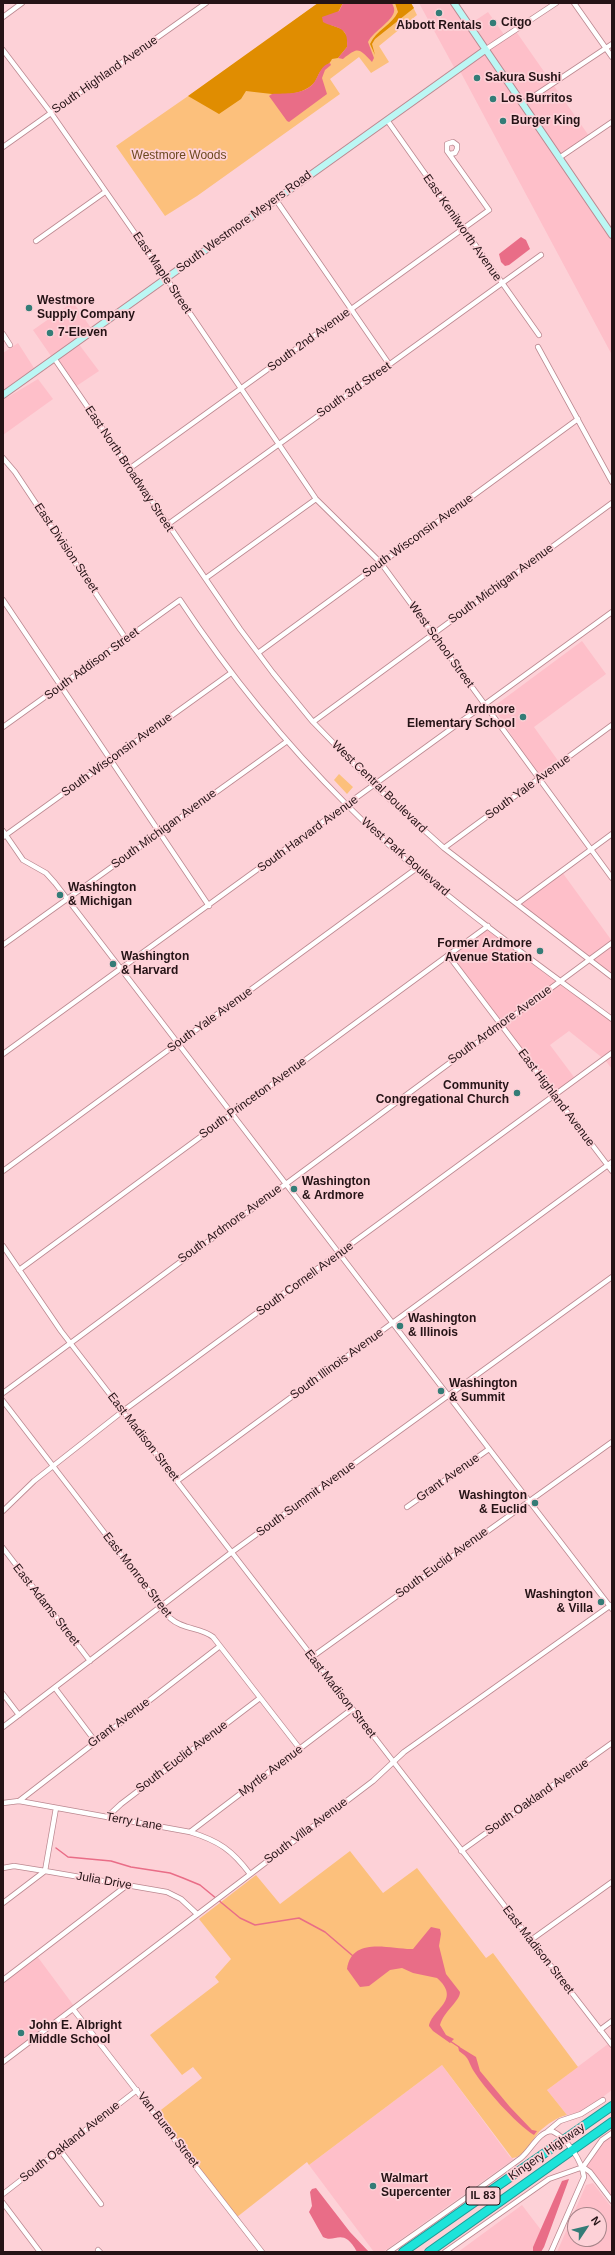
<!DOCTYPE html>
<style>
body{margin:0}
#map{position:relative;width:615px;height:2255px;overflow:hidden;background:#fdd1d7;font-family:Helvetica,sans-serif}
canvas{display:block}
.frame{position:absolute;inset:0;border:4px solid #251316;pointer-events:none}
.north{position:absolute;left:567px;top:2207px;width:40px;height:40px;box-sizing:border-box;background:#fdd1d7;border:1px solid #a7858a;border-radius:50%;rotate:55deg;font-size:11px;font-weight:700;line-height:16px;text-align:center;color:#251316}
.north::after{content:'';display:block;margin:auto;width:14px;height:18px;background:#347c77;clip-path:polygon(50% 0,100% 100%,50% 72%,0 100%)}
</style>
<div id="map">
<canvas width="615" height="2255"></canvas>
<div class="frame"></div>
<div class="north">N</div>
</div>
<script>
const c = document.querySelector('canvas').getContext('2d');
c.lineJoin = 'round';
function paint(path, color) {
  c.fillStyle = color;
  c.fill(path, 'evenodd');
}
function stroke(path, color, width, dash) {
  c.strokeStyle = color;
  c.lineWidth = width;
  c.lineCap = dash ? 'butt' : 'round';
  c.setLineDash(dash || []);
  c.stroke(path);
}
function write(font, color, halo, rows, align = 'center') {
  c.font = font + ' Helvetica,sans-serif';
  c.lineWidth = 3.5;
  c.setLineDash([]);
  c.textBaseline = 'middle';
  c.strokeStyle = halo;
  c.fillStyle = color;
  for (const [text, x, y, turn = 0] of rows) {
    c.save();
    c.translate(x, y);
    c.rotate((+turn || 0) * Math.PI / 180);
    c.textAlign = isNaN(turn) ? turn : align;
    if (halo) c.strokeText(text, 0, 0);
    c.fillText(text, 0, 0);
    c.restore();
  }
}
paint(new Path2D(`
 M419 3H452L483 49 455 69Z
 M488 12 505 36 486 48 470 24Z
 M515 30 589 136 559 156 487 51Z
 M485 53 612 237V355L460 71Z
 M73 302 91 328 51 356 33 330Z
 M18 343 34 368 3 390V353Z
 M78 343 99 371 75 387 56 359Z
 M38 379 53 399 3 435V400Z
 M582 641 606 674 534 727 559 762 539 777 493 707Z
 M562 872 612 941 589 958 519 904Z
 M486 925 612 1021V1069L605 1060 569 1031 550 1045 577 1081 554 1098 445 954Z
 M612 945V976L591 960Z
 M37 1956 74 2006 3 2060V1982Z
 M608 2044 612 2049V2090L584 2111 567 2115 547 2090Z
 M442 2065 510 2157 514 2159 383 2252H374L309 2165Z
 M612 2135V2197L593 2173 585 2166 604 2141Z
 M593 2183 612 2208V2252H557L586 2185ZM575 2215H599V2239H575Z
 M522 2205 541 2230 533 2247V2252H458Z`), '#febfc9');
paint(new Path2D(`
 M318 3H411L417 15 379 46 389 62 371 73 359 57 330 79 340 94 197 196 165 216 116 146 243 58Z
 M339 774 353 787 347 794 334 780Z
 M350 1851 383 1893 417 1868 486 1958 493 1953 578 2067 547 2090 567 2115C557 2117 546 2125 539 2132 532 2140 524 2158 512 2158L442 2065 309 2165 307 2162 237 2217 157 2113 202 2078 193 2067 182 2075 150 2035 219 1982 215 1977 231 1959 199 1919 256 1875 280 1904Z`), '#fcc07c');
paint(new Path2D(`
 M318 3H343L331 25 342 29 347 36V47L338 58 332 59C330 64 324 67 320 72 317 77 316 82 312 85 294 100 267 93 246 91L241 99 219 114 188 96Z
 M395 3H411L414 8 375 39 372 44 375 55 370 44C376 30 392 25 398 12Z`), '#e08d01');
paint(new Path2D(`
 M343 3H392L394 8C397 19 373 31 368 42L374 58 372 62C359 49 359 46 343 59L338 58 347 47C349 25 336 29 323 22L322 17 339 11Z
 M330 63 331 65 325 70 322 78 327 94 289 122 287 121 269 96 272 94C286 93 301 95 312 85 319 78 319 66 330 63Z
 M521 237 526 240 530 249 509 265 505 266 501 262 499 254Z
 M431 1927 440 1929 441 1934 439 1946 446 1974 460 1992C460 2001 444 2011 440 2025L446 2035 454 2039 450 2043 433 2031 429 2026C432 2009 462 2000 437 1978L413 1973 402 1968 390 1970 369 1986 360 1987 347 1969C352 1935 392 1950 413 1949Z
 M458 2046 476 2057 480 2071 510 2107 532 2130 537 2131 534 2135C516 2124 484 2088 473 2070 467 2059 470 2059 459 2051Z
 M569 2179 544 2247 541 2252H533V2247L562 2181Z
 M316 2188 350 2232 369 2252H357C343 2226 335 2244 323 2237L309 2212 312 2206 310 2192 312 2189Z`), '#e96d87');
stroke(new Path2D(`
 M56 1848 68 1857 111 1861 131 1867 170 1873 183 1878 200 1885 240 1918 255 1925 299 1918 325 1932 353 1956
 M450 2041 459 2047`), '#e96d87', 1.5);
const street = new Path2D(`
 M574 3 612 57
 M3 17 22 3
 M3 50 51 113 166 278 316 499 381 563 612 878
 M485 50 556 3
 M522 104 612 44
 M387 120 539 335
 M3 147 206 3
 M559 158 612 122
 M276 200 389 364
 M36 241 105 192
 M3 334 10 345
 M538 347 612 482
 M54 358 240 629 273 673 313 722 375 786 444 848 612 977
 M3 458 15 472 126 639
 M129 469 489 210 447 151V144L453 142 457 145V149L455 153 450 154
 M167 525 541 255
 M206 578 316 499
 M3 600 209 906
 M258 653 578 419
 M313 722 612 503
 M3 727 180 600C229 674 284 742 347 805 425 884 522 953 612 1019
 M3 831 23 860 46 873 55 883 612 1609
 M3 837 231 673
 M444 848 612 725
 M517 904 612 834
 M3 945 286 742
 M448 955 612 1171
 M3 1054 612 612
 M3 1171 417 868
 M3 1246 61 1331 612 2045
 M19 1270 488 926
 M3 1393 612 943
 M3 1401 170 1618C183 1630 200 1627 213 1637L300 1749
 M177 1481 612 1162
 M407 1507 489 1449
 M3 1511 34 1481 123 1411 612 1053
 M3 1548 90 1661
 M312 1657 612 1442
 M55 1688 95 1741
 M3 1694 19 1715
 M3 1727 232 1552 612 1277
 M19 1801 220 1646
 M3 1803 19 1801 190 1832C219 1841 232 1850 250 1874
 M107 1817 121 1804 260 1698
 M190 1832 352 1709
 M461 1851 612 1743
 M3 1868 14 1866 45 1871 167 1892 181 1899 197 1914
 M3 1903 45 1871 56 1808
 M531 1940 612 1882
 M3 1980 126 1886
 M73 2009 262 2252
 M600 2030 612 2021
 M3 2062 373 1781 404 1752 611 1605
 M548 2131 560 2121 581 2114 603 2100
 M60 2150 101 2204
 M583 2167 590 2172 612 2201
 M3 2194 137 2090
 M3 2203 40 2252
 M98 2250 100 2252
 M389 2252C433 2221 478 2190 521 2158 531 2150 539 2131 552 2131 567 2138 582 2161 584 2177L551 2252
 M445 2252 549 2179 583 2167 602 2140 612 2133`);
const secondary = new Path2D(`
 M454 3 612 235
 M3 395 485 50`);
const highway = new Path2D(`
 M403 2252 612 2106
 M429 2252 612 2122`);
stroke(street, '#bb8890', 6);
stroke(secondary, '#bb8890', 8);
stroke(highway, '#209a95', 10);
stroke(street, '#fff', 4.5);
stroke(secondary, '#bbf7f4', 6);
stroke(highway, '#1de3d9', 8);
for (const [x, y, r, color] of [
 [439,13,4,"#347c77"],
 [493,23,4,"#347c77"],
 [477,78,4,"#347c77"],
 [493,99,4,"#347c77"],
 [503,121,4,"#347c77"],
 [29,308,4,"#347c77"],
 [50,333,4,"#347c77"],
 [523,717,4,"#347c77"],
 [60,895,4,"#347c77"],
 [540,951,4,"#347c77"],
 [113,964,4,"#347c77"],
 [517,1093,4,"#347c77"],
 [294,1189,4,"#347c77"],
 [400,1326,4,"#347c77"],
 [441,1391,4,"#347c77"],
 [535,1503,4,"#347c77"],
 [601,1602,4,"#347c77"],
 [21,2033,4,"#347c77"],
 [373,2186,4,"#347c77"]
]) {
  const dot = new Path2D();
  dot.arc(x, y, r, 0, 2 * Math.PI);
  c.fillStyle = color;
  c.fill(dot);
  stroke(dot, '#fdd1d7', 1.5);
}
for (const [x, y, w] of [
 [483,2196,34]
]) {
  const box = new Path2D();
  box.roundRect(x - w / 2, y - 9, w, 18, 3);
  c.fillStyle = '#fdd1d7';
  c.fill(box);
  stroke(box, '#251316', 1);
}
write('bold 11px', '#251316', null, [
 ["IL 83",483,2196]
]);
write('bold 12px', '#251316', '#fdd1d7', [
 ["Citgo",501,23],
 ["Abbott Rentals",439,26,"center"],
 ["Sakura Sushi",485,78],
 ["Los Burritos",501,99],
 ["Burger King",511,121],
 ["Westmore",37,301],
 ["Supply Company",37,315],
 ["7-Eleven",58,333],
 ["Ardmore",515,710,"right"],
 ["Elementary School",515,724,"right"],
 ["Washington",68,888],
 ["& Michigan",68,902],
 ["Former Ardmore",532,944,"right"],
 ["Avenue Station",532,958,"right"],
 ["Washington",121,957],
 ["& Harvard",121,971],
 ["Community",509,1086,"right"],
 ["Congregational Church",509,1100,"right"],
 ["Washington",302,1182],
 ["& Ardmore",302,1196],
 ["Washington",408,1319],
 ["& Illinois",408,1333],
 ["Washington",449,1384],
 ["& Summit",449,1398],
 ["Washington",527,1496,"right"],
 ["& Euclid",527,1510,"right"],
 ["Washington",593,1595,"right"],
 ["& Villa",593,1609,"right"],
 ["John E. Albright",29,2026],
 ["Middle School",29,2040],
 ["Walmart",381,2179],
 ["Supercenter",381,2193]
], 'left');
write('12px', '#251316', '#fdd1d7', [
 ["South Highland Avenue",105,75,-35],
 ["South Westmore Meyers Road",244,222,-36],
 ["East Kenilworth Avenue",462,228,55],
 ["East Maple Street",162,273,56],
 ["South 2nd Avenue",309,340,-36],
 ["South 3rd Street",354,390,-35],
 ["East North Broadway Street",129,469,56],
 ["South Wisconsin Avenue",418,536,-36],
 ["East Division Street",66,548,56],
 ["South Michigan Avenue",501,584,-36],
 ["West School Street",441,645,54],
 ["South Addison Street",92,664,-36],
 ["South Wisconsin Avenue",117,755,-36],
 ["West Central Boulevard",379,787,44],
 ["South Yale Avenue",528,787,-36],
 ["South Michigan Avenue",164,829,-36],
 ["South Harvard Avenue",308,834,-36],
 ["West Park Boulevard",405,857,41],
 ["South Yale Avenue",210,1020,-36],
 ["South Ardmore Avenue",500,1025,-36],
 ["South Princeton Avenue",253,1098,-36],
 ["East Highland Avenue",556,1098,53],
 ["South Ardmore Avenue",230,1224,-36],
 ["South Cornell Avenue",305,1279,-36],
 ["South Illinois Avenue",337,1364,-36],
 ["East Madison Street",143,1437,52],
 ["Grant Avenue",448,1478,-35],
 ["South Summit Avenue",306,1499,-36],
 ["South Euclid Avenue",442,1563,-36],
 ["East Monroe Street",137,1575,52],
 ["East Adams Street",46,1605,52],
 ["East Madison Street",340,1694,52],
 ["Grant Avenue",119,1723,-37],
 ["South Euclid Avenue",182,1757,-37],
 ["Myrtle Avenue",271,1771,-37],
 ["South Oakland Avenue",537,1797,-35],
 ["Terry Lane",134,1822,10],
 ["South Villa Avenue",306,1831,-37],
 ["Julia Drive",104,1881,10],
 ["East Madison Street",538,1950,52],
 ["Van Buren Street",168,2130,52],
 ["South Oakland Avenue",70,2142,-38],
 ["Kingery Highway",547,2152,-35]
]);
write('12px', '#6c491f', '#fdd1d7', [
 ["Westmore Woods",179,156]
]);
</script>
